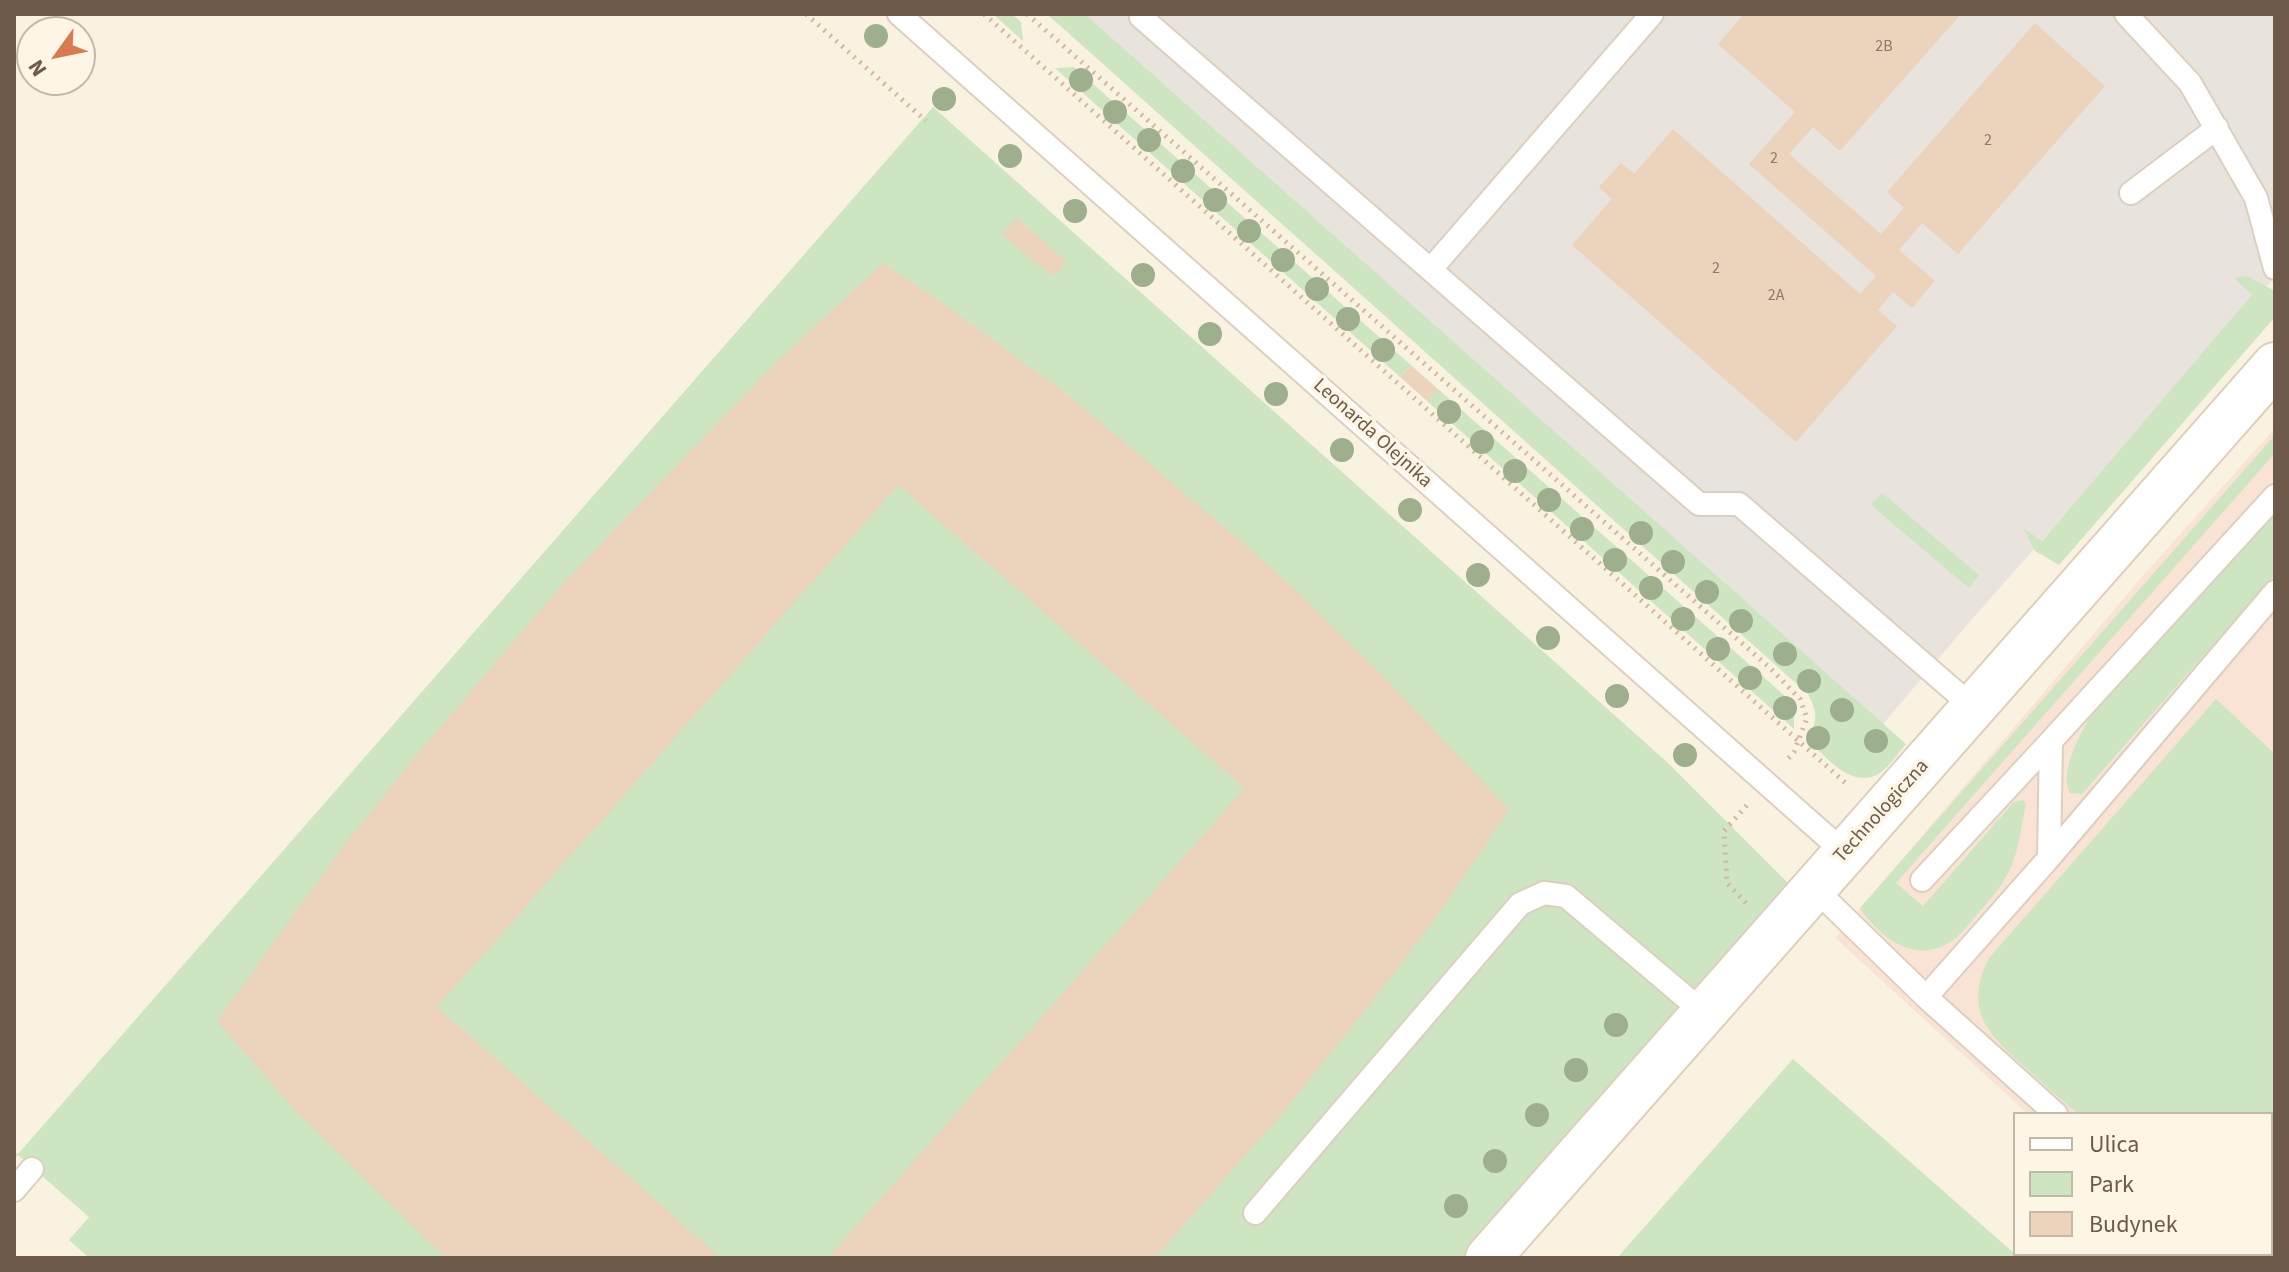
<!DOCTYPE html>
<style>
body{margin:0}
#map{position:relative;width:2289px;height:1272px;overflow:hidden;background:#f9f2e1;font-family:"Source Sans 3",sans-serif}
canvas{display:block}
.frame{position:absolute;inset:0;border:16px solid #6e5a4b;pointer-events:none}
.legend{position:absolute;left:2013px;top:1112px;width:260px;height:144px;box-sizing:border-box;background:#fdf6e6;border:2px solid #c4b8a8;margin:0;padding:10px 14px;list-style:none;font-size:24px;color:#6e5a4b}
.legend li{display:flex;align-items:center;gap:16px;height:40px}
.legend b{width:40px;border:2px solid #c4b8a8}
.north{position:absolute;left:16px;top:16px;width:80px;height:80px;box-sizing:border-box;background:#fdf6e6;border:2px solid #c4b8a8;border-radius:50%;rotate:237deg;font-size:22px;font-weight:700;line-height:32px;text-align:center;color:#6e5a4b}
.north::after{content:'';display:block;margin:auto;width:28px;height:36px;background:#d97b51;clip-path:polygon(50% 0,100% 100%,50% 72%,0 100%)}
</style>
<div id="map">
<canvas width="2289" height="1272"></canvas>
<div class="frame"></div>
<ul class="legend">
<li><b style="height:10px;background:#fff"></b>Ulica</li>
<li><b style="height:22px;background:#cde5c1"></b>Park</li>
<li><b style="height:22px;background:#ecd3bb"></b>Budynek</li>
</ul>
<div class="north">N</div>
</div>
<script>
const c = document.querySelector('canvas').getContext('2d');
c.lineJoin = 'round';
function paint(path, color) {
  c.fillStyle = color;
  c.fill(path, 'evenodd');
}
function stroke(path, color, width, dash) {
  c.strokeStyle = color;
  c.lineWidth = width;
  c.lineCap = dash ? 'butt' : 'round';
  c.setLineDash(dash || []);
  c.stroke(path);
}
function write(font, color, halo, rows, align = 'center') {
  c.font = font + ' "Source Sans 3",sans-serif';
  c.lineWidth = 7;
  c.setLineDash([]);
  c.textBaseline = 'middle';
  c.strokeStyle = halo;
  c.fillStyle = color;
  for (const [text, x, y, turn = 0] of rows) {
    c.save();
    c.translate(x, y);
    c.rotate((+turn || 0) * Math.PI / 180);
    c.textAlign = isNaN(turn) ? turn : align;
    if (halo) c.strokeText(text, 0, 0);
    c.fillText(text, 0, 0);
    c.restore();
  }
}
paint(new Path2D(`
 M2275 428V1258H2190L2186 1254H2271V1114H2028L1835 938 2141 578Z`), '#f9e3d5');
paint(new Path2D(`
 M1085 14H2275V277L1973 618 1883 724Z`), '#e8e3dc');
paint(new Path2D(`
 M993 14H1012L1021 22 1023 41Z
 M1047 14H1085L1906 744C1898 753 1890 766 1880 773 1853 791 1826 757 1809 741 1816 720 1819 715 1808 694Z
 M1074 67 1785 696 1794 712V729L1427 401 1437 390 1411 366 1400 377 1055 68Z
 M933 107 1667 762 1795 890 1469 1258H89L69 1240 89 1217 18 1155 14 1158V1152L18 1154Z
 M2247 276 2273 290 2275 317 2059 565 2035 551 2023 528 2042 541 2252 295 2234 278Z
 M2275 435V453L1896 883 1923 906 2014 802 2023 800 2026 805C2022 822 2020 842 2014 859 2007 880 1992 898 1977 914 1971 922 1964 931 1957 937 1920 968 1881 940 1860 908Z
 M1882 493 1979 575 1969 588 1871 505Z
 M2275 508V574L2082 794 2070 793C2059 771 2080 736 2090 716Z
 M2216 699 2275 754 2274 1258H2240L2235 1254H2271V1114H2078C2060 1099 2043 1084 2026 1068 1988 1034 1963 1011 1989 958Z
 M1793 1059 2015 1254 2022 1258H1617Z`), '#cde5c1');
paint(new Path2D(`
 M1744 14H1961L1840 151 1813 127 1789 154 1881 234 1904 208 1887 192 2035 23 2105 86 1958 254 1922 223 1899 250 1935 281 1912 308 1893 292 1878 310 1897 326 1796 442 1572 245 1612 199 1599 187 1621 163 1634 174 1673 129 1860 294 1876 276 1749 164 1795 112 1718 44Z
 M1017 218 1067 262 1053 277 1002 234Z
 M883 263 950 308 1073 399 1237 538 1301 595 1388 681 1509 810 1432 923 1370 1004 1280 1116 1155 1258H828L1245 788 898 485 437 1007 721 1258H446L299 1114 217 1021 344 845 416 756 567 579 776 363Z
 M1411 366 1438 390 1427 401 1400 377Z`), '#ecd3bb');
const lane = new Path2D(`
 M899 14 1845 853
 M1142 14 1141 17 1699 504H1739L1974 708
 M2126 14 2190 83 2256 198 2275 268
 M2131 193 2217 128
 M1431 269 1652 14
 M2049 858 2275 592
 M1922 880 2051 741
 M1814 888 1926 997 2056 1114
 M1926 997 2049 858 2051 741 2275 496
 M14 1190 32 1169
 M1255 1213 1520 904 1544 893 1566 896 1703 1012
 M2212 1254 2217 1258`);
const secondary = new Path2D(`
 M1488 1258 2275 365`);
stroke(lane, '#dccfbe', 26);
stroke(secondary, '#deceba', 48);
stroke(new Path2D(`
 M806 14 926 121
 M984 14 1849 786
 M1027 14 1769 667 1800 699 1807 718 1794 752 1785 762
 M1746 903 1727 883 1724 831 1747 805`), '#d0b79f', 5, [2, 6]);
stroke(lane, '#fff', 22);
stroke(secondary, '#fff', 44);
c.fillStyle = '#9daf8c';
for (const [x, y] of [
 [876,36],
 [1081,80],
 [944,99],
 [1115,112],
 [1149,140],
 [1010,156],
 [1183,171],
 [1215,200],
 [1075,211],
 [1249,231],
 [1283,260],
 [1143,275],
 [1317,289],
 [1348,319],
 [1210,334],
 [1383,350],
 [1276,394],
 [1449,412],
 [1482,442],
 [1342,450],
 [1515,471],
 [1549,500],
 [1410,510],
 [1582,529],
 [1641,533],
 [1615,560],
 [1673,562],
 [1478,575],
 [1651,588],
 [1707,592],
 [1683,619],
 [1741,621],
 [1548,638],
 [1718,649],
 [1785,654],
 [1750,678],
 [1809,681],
 [1617,696],
 [1785,708],
 [1842,710],
 [1818,738],
 [1876,741],
 [1685,755],
 [1616,1025],
 [1576,1070],
 [1537,1115],
 [1495,1161],
 [1456,1206]
]) {
  c.beginPath();
  c.arc(x, y, 12, 0, 2 * Math.PI);
  c.fill();
}
write('16px', '#8e7867', null, [
 ["2B",1884,47],
 ["2",1988,141],
 ["2",1774,159],
 ["2",1716,269],
 ["2A",1776,296]
]);
write('20px', '#6e5a4b', '#fdf6e6', [
 ["Leonarda Olejnika",1372,434,42],
 ["Technologiczna",1882,812,-48]
]);
</script>
